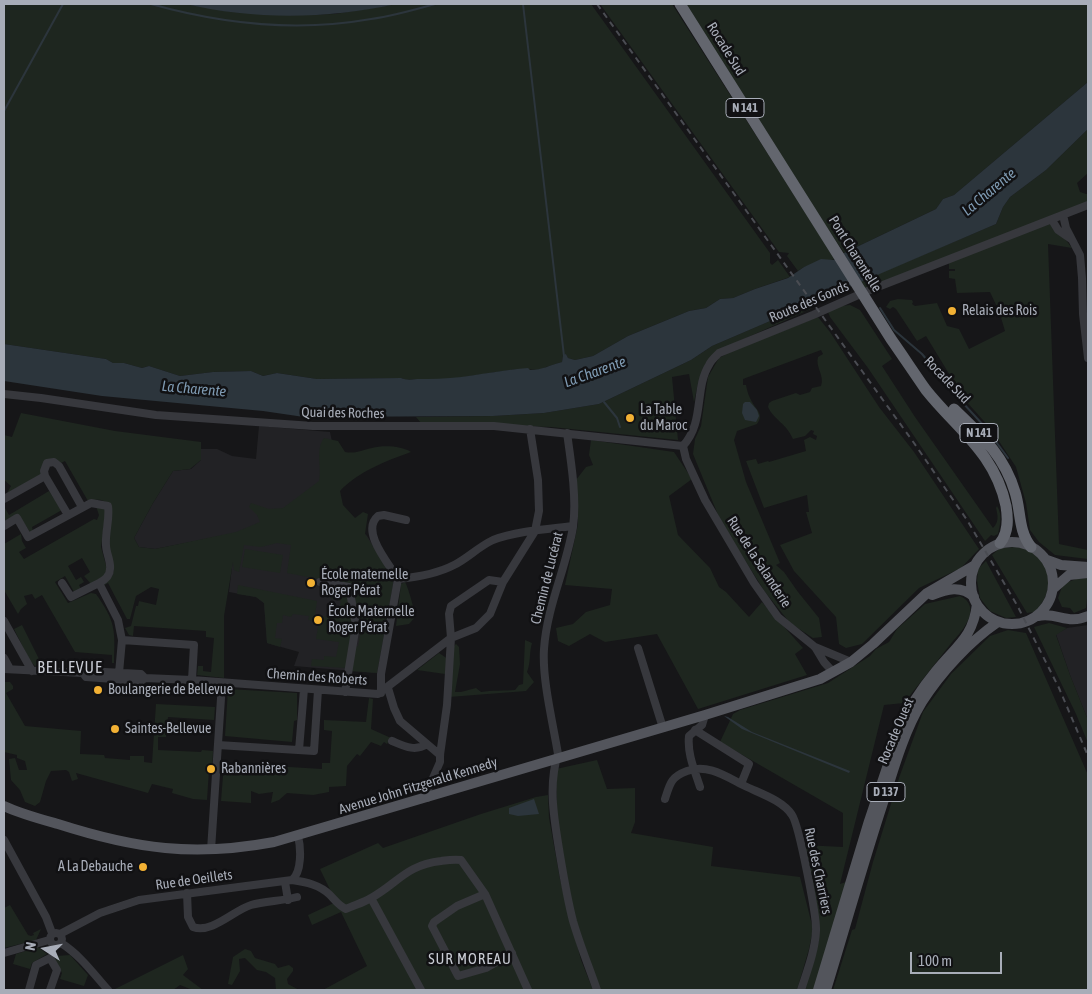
<!DOCTYPE html>
<meta charset="utf-8">
<style>
body{margin:0}
#map{position:relative;width:1092px;height:994px;overflow:hidden;background:#161618;font-family:"Asap Condensed",sans-serif}
canvas{display:block}
.frame{position:absolute;inset:0;border:5px solid #a8adb8;pointer-events:none}
.north{position:absolute;left:20px;top:924px;width:50px;height:50px;-webkit-text-stroke:4px #111113;paint-order:stroke;rotate:281deg;font-size:14px;font-weight:700;line-height:20px;text-align:center;color:#a8adb8}
.north::after{content:'';display:block;margin:auto;width:18px;height:22px;background:#a8adb8;clip-path:polygon(50% 0,100% 100%,50% 72%,0 100%)}
.scale{position:absolute;left:910px;top:952px;width:92px;height:22px;box-sizing:border-box;border:2px solid #a8adb8;border-top:0;padding-left:6px;font-size:15px;line-height:18px;white-space:nowrap;color:#a8adb8;-webkit-text-stroke:4px #111113;paint-order:stroke}
</style>
<div id="map">
<canvas width="1092" height="994"></canvas>
<div class="frame"></div>
<div class="north">N</div>
<div class="scale">100 m</div>
</div>
<script>
const c = document.querySelector('canvas').getContext('2d');
c.lineJoin = 'round';
function paint(path, color) {
  c.fillStyle = color;
  c.fill(path, 'evenodd');
}
function stroke(path, color, width, dash) {
  c.strokeStyle = color;
  c.lineWidth = width;
  c.lineCap = dash ? 'butt' : 'round';
  c.setLineDash(dash || []);
  c.stroke(path);
}
function write(font, color, halo, rows, align = 'center') {
  c.font = font + ' "Asap Condensed",sans-serif';
  c.lineWidth = 5;
  c.setLineDash([]);
  c.textBaseline = 'middle';
  c.strokeStyle = halo;
  c.fillStyle = color;
  for (const [text, x, y, turn = 0] of rows) {
    c.save();
    c.translate(x, y);
    c.rotate((+turn || 0) * Math.PI / 180);
    c.textAlign = isNaN(turn) ? turn : align;
    if (halo) c.strokeText(text, 0, 0);
    c.fillText(text, 0, 0);
    c.restore();
  }
}
paint(new Path2D(`
 M259 426 330 432 334 451 325 494 367 536 394 579 377 673 294 666 299 652 267 643 264 603 256 597 229 592 236 533 155 549 139 547 134 538 153 503 173 471 191 469 201 460V449H217L232 456 256 459Z
 M1088 625V720L1070 675 1056 634 1067 628Z`), '#222225');
paint(new Path2D(`
 M4 4H186L233 12 302 15 335 14 396 4H591L770 253V263L772 265 778 260 790 277 755 289 733 298 720 299 706 308 689 311 628 336 593 356 575 360 568 358 566 354 563 355 562 362 546 367 541 370 517 369 444 380 415 379 407 380 401 378 317 379 277 373 263 376 251 371 213 372 180 376 149 366 142 368 124 363H113L106 359 4 344Z
 M600 4H672L835 259 804 267 798 271 787 256 789 253 779 252Z
 M685 4H1088V82L954 195 943 199 936 209 844 253 791 174 772 140Z
 M1088 129V173L1077 183 1080 192 1086 194H1088V203L1052 220 1058 230 1072 248 1048 244 1059 544 1088 550V559L1055 555 1039 542 1030 530 1026 503 1016 467 991 429 965 400 926 336 917 341 896 309 893 307 890 309 886 307 890 301 898 299 912 300 913 302 912 304 915 306 937 303 947 326 959 329 969 349 1005 331 999 311 990 292 957 293 955 279 949 278V271H955V269H949V262L865 292 859 282 996 224 1003 207 1010 197 1046 170Z
 M809 304 813 308 726 347 698 383 694 402 689 374 672 377 678 440 551 427 421 423 416 417 493 416 544 413 599 404 691 360 712 346Z
 M850 305 860 310 864 316 892 359 882 366 915 417 993 528C999 522 998 516 996 508L997 506C1003 515 1000 525 998 534L994 536 991 535 985 541 868 368 830 317 828 312 840 306Z
 M818 317 830 332 879 407 914 452 979 549 961 568 919 588 862 644 846 648 839 644 836 617 794 571 780 545 812 533 806 512H809L807 495 764 508 746 461 756 459 758 464 768 461 769 462 806 451 804 440 810 437 816 440 817 436 813 434 814 431 811 430 805 436 793 439C786 423 774 420 768 407L769 403 772 401 796 393 800 395 810 392 812 388 821 386C825 376 815 367 818 357L823 354 821 350 743 379V385H746C747 391 749 397 752 402 757 411 764 414 757 424L737 431 734 440 746 482 780 563 776 565 784 572 798 592 819 618 822 637 813 638 790 623 765 592 721 522 693 454 695 439 701 426 708 377 719 358 732 351Z
 M21 413 115 431 201 442V460L190 469 173 471 153 503 134 538 139 547 155 549 236 532 260 522 257 515 249 507 251 503 269 509 283 508 319 481C322 468 315 449 324 438L338 441 345 452C358 454 360 450 372 448 383 445 402 446 411 452 386 461 359 471 340 491L343 505 355 518 363 512 368 514 365 534 394 579 377 673 349 671 355 647 358 646 361 631H358L350 585 287 573 291 545 277 543 261 547 244 545 239 572 234 570 233 562 224 616V678L197 675 198 666H203V671L211 672 214 638 206 637V631L134 626 133 636 129 635 125 628 131 626 136 606H138L139 601 156 605 159 589 151 587 136 596 130 619H127L108 583 103 586 112 576 114 569 108 550 111 508C104 498 99 499 88 501L65 461 61 463 54 460 41 475 7 493 11 486 4 480V435L12 437Z
 M591 440 674 452 692 479 669 496 678 535 710 568 719 587 726 592 749 617 762 602 803 648 795 654 807 675 698 709 657 634 605 642 590 634 569 646 558 641 556 628 573 624 586 612 610 605 612 589 565 585 578 524 576 480 586 467 593 465 589 455Z
 M49 491 62 510 32 527 33 531 30 532 19 516 4 523V509L5 508 9 515Z
 M99 505 106 510 101 547 107 569 104 576 91 584 84 576 90 572 82 558 68 566 76 580 81 577 84 582 79 585 81 589 74 592 65 576 55 582 68 603 91 593 96 594C116 622 115 630 114 663H112V655L75 652 42 595 35 599 32 594 24 596 27 604 21 609 18 614 4 590V544L21 534 22 541 26 548 19 552 24 559 94 519 97 520 99 515 96 506Z
 M1016 547C1051 551 1059 590 1034 612L1027 613 992 555 1000 548Z
 M245 549 283 555 280 573 242 567Z
 M986 561 1016 617 1006 618 990 611 980 598 977 581 978 569Z
 M1088 578V600L1087 599 1086 608 1074 613 1070 608 1062 607 1058 598 1063 584 1076 579Z
 M405 582C409 589 413 607 416 616L409 624 396 626 401 584Z
 M238 585 317 601 315 615 337 618 341 601 331 599 334 589 344 590 347 594 353 625 346 668 311 666 312 659 324 660V656L336 657 339 642 316 639 319 621 308 620 309 616 293 614 291 617 283 615 282 623H277L275 638 282 639 280 647 267 643 264 603 256 597 237 594Z
 M960 596C982 606 964 630 953 641L904 703 884 705 840 884 846 882 815 990H804L819 940 803 845 843 847V813L720 742 733 714 740 710 828 683 870 656 876 649 889 642 897 629 925 604Z
 M1049 623 1067 628 1056 635 1070 675 1088 720V743L1076 714 1034 627Z
 M22 625 42 665 35 666 30 661 14 629Z
 M1008 630 1026 633 1088 775V990H833L852 930 855 929 873 862 899 778 923 712 951 674 990 636Z
 M525 640 532 643C529 653 531 662 527 672L534 682 526 691 449 697 453 647 456 644 459 647 460 664 455 692H461L476 688 481 692C492 690 504 691 515 690L519 685 523 684Z
 M439 653 448 659 445 674 417 670Z
 M4 682H10L13 686V689L6 693 25 726 81 731 80 754 104 755 105 758 130 760V756H144V762L152 763 156 704 215 707 214 720 168 717 166 737H158V750L201 752 202 750 213 751 212 770H209L207 800 193 799 172 793 173 789 152 784 148 793 76 773 78 779 72 781 69 772 66 770 51 771 46 781 40 802 35 806 25 802 20 790 11 780 9 759 15 758 19 770H27L25 761 17 758V755L4 752Z
 M151 685 212 689H216V693L146 689Z
 M228 689 297 693V720L294 721 292 742 225 736Z
 M369 698 373 699 371 729 391 738 387 744 384 742 381 746 371 742 360 756 357 754 347 766 346 786 329 787V792L313 795 287 793 279 800 271 803 273 792 259 794 251 791V803L221 801 224 763 322 769V763H330L332 731 324 730V720L366 722Z
 M597 760 607 789 635 788V822L631 833 713 847 711 866 800 877 813 929 809 949 797 990H600L578 928 567 887 557 824 556 769Z
 M548 795 549 818 560 879 581 960 593 990H323L367 966 341 912 312 925 308 915 336 902 320 869 378 843 383 848 481 814 536 797Z
 M10 905 28 935 31 936 34 935 33 933 41 929 36 940 4 948V918L5 915 4 914V908Z
 M38 947 47 954 32 963 30 969 13 964 16 954Z
 M245 949 251 951 255 958 275 964 278 968 289 965 293 968V971L287 979 288 984 299 990H276L275 978 266 972 257 970 245 958 239 959 240 971 232 985 228 984 233 957Z
 M70 955 88 975 84 986 60 979 62 973 55 960 56 956Z
 M183 955 188 969 183 975 203 990H193L180 985 173 990H113Z`), '#1e261f');
paint(new Path2D(`
 M186 4H396C328 19 254 20 186 4Z
 M1088 82V129L1046 170 1010 197 1003 207 996 224 712 346 691 360 599 404 544 413 493 416 304 417 263 411 102 396 4 381V344L106 359 113 363H124L142 368 149 366 180 376 213 372 251 371 263 376 277 373 317 379 401 378C408 381 413 379 420 379 456 380 482 373 517 369L528 368 530 370C542 370 550 365 562 362L563 355 566 354 568 358 575 360 593 356 628 336 689 311 706 308 720 299 733 298 755 289 788 278 804 267 821 259 834 260 844 253 936 209 943 199 954 195Z
 M745 402H750L757 410 759 416 756 422 745 420 742 413 743 404Z
 M724 716 728 717 752 732 850 771 849 773 742 729Z
 M534 799 539 814 518 816 509 814V808Z`), '#2c353c');
stroke(new Path2D(`
 M151 4C222 24 298 32 371 19 393 16 414 10 435 4
 M523 4 564 356
 M4 111 63 4
 M880 308 894 330 922 354 962 402 985 427 1008 458
 M604 402 617 418 620 427`), '#2c353c', 2);
stroke(new Path2D(`
 M1063 215 1066 228 1080 255 1082 278 1083 314 1088 358
 M1052 220 1058 230 1071 239
 M4 394 41 398 156 415 313 426H494L683 446
 M567 433C571 461 577 499 573 527 566 569 547 606 544 649 542 680 553 723 558 754 548 785 554 818 559 849 563 873 567 898 573 921 580 945 589 967 597 990
 M683 446C705 422 694 389 709 365 711 360 716 356 719 353L813 315 865 292 1088 205
 M683 446 686 459 705 500 754 583 778 617 815 647 824 662 833 672
 M4 499 45 476
 M68 515 45 476 44 471 47 463 54 462 59 466 82 507
 M4 526 17 518 28 537 91 503 108 506C110 519 105 532 106 545 106 553 111 561 110 569 110 576 105 580 99 583
 M398 579C418 577 437 574 454 565 468 558 478 547 493 540 516 531 549 529 573 526
 M320 582 349 587 356 625 345 692
 M62 583 71 597 99 583 118 620 122 640 119 673
 M4 621 32 671
 M122 640 194 645 192 680
 M815 647 851 662
 M638 648 663 728
 M4 658 10 669
 M4 669 83 673 87 671 141 674 145 678
 M83 673 86 677 141 681 145 678 192 680 378 694 451 638 449 614 451 606 489 580 503 582
 M388 688 394 708 400 721 440 755
 M381 693V674L398 579C389 564 360 531 378 516L384 515 406 520
 M695 730 749 764 741 784
 M392 741C404 746 415 752 427 744
 M218 745 314 751 318 690
 M299 750 304 689
 M700 787C695 771 687 754 689 736L702 725 705 715
 M427 798 426 794 440 762V755L447 705 451 638 476 628 490 614 503 582 535 531 539 511 538 480 530 429
 M665 799C670 783 671 777 687 771 709 763 728 778 747 787 762 794 783 801 792 815 799 825 817 917 816 931 815 951 807 971 801 990
 M4 840 46 917 52 933
 M211 850 222 683
 M292 880C306 882 320 885 330 895 335 900 339 906 346 909 354 905 363 903 371 898 398 883 406 865 441 861 448 860 454 859 461 860L485 894 528 990
 M285 882 288 900
 M187 893 188 917 193 927C212 934 234 910 251 905 265 901 282 901 297 897
 M485 894 457 906 434 922 432 926 458 976 486 968 512 953
 M371 898 421 990
 M50 939a6 6 0 1 1 12 0a6 6 0 1 1-12 0Z
 M60 934 100 913 139 900 292 880C302 872 301 848 298 836
 M61 943C80 955 93 973 108 990
 M4 953 49 940
 M50 958 57 970 50 990
 M29 990 36 965 50 958`), '#37383d', 8);
stroke(new Path2D(`
 M971 583a41 41 0 1 1 82 0a41 41 0 1 1-82 0Z
 M1047 560 1061 565 1088 567
 M1054 588 1069 575 1088 573
 M932 595C947 589 961 585 974 597
 M1038 616C1058 612 1067 625 1088 616
 M4 806C21 814 40 819 58 824 136 849 194 857 274 842L705 715 820 679 851 662 873 644 927 593 975 565
 M818 990 869 821 901 726C910 706 922 688 936 671 956 646 973 638 977 604
 M826 990C844 931 861 871 880 812 892 775 902 735 922 702 941 672 969 642 998 622`), '#53555c', 10);
stroke(new Path2D(`
 M680 4 891 339C903 356 914 373 926 390 957 429 995 453 1006 506 1008 518 1009 532 1000 543
 M954 409C981 435 1004 455 1015 492 1021 510 1018 531 1031 547`), '#63666e', 11);
stroke(new Path2D(`
 M597 4 914 443 967 520 1017 605 1059 688 1088 756`), '#4a4c52', 2, [6, 5]);
for (const [x, y, r, color] of [
 [952,311,5,"#f2b134"],
 [630,418,5,"#f2b134"],
 [311,583,5,"#f2b134"],
 [318,620,5,"#f2b134"],
 [98,690,5,"#f2b134"],
 [115,729,5,"#f2b134"],
 [211,769,5,"#f2b134"],
 [143,867,5,"#f2b134"]
]) {
  const dot = new Path2D();
  dot.arc(x, y, r, 0, 2 * Math.PI);
  c.fillStyle = color;
  c.fill(dot);
  stroke(dot, '#111113', 2);
}
for (const [x, y, w] of [
 [745,108,38],
 [979,433,38],
 [886,792,38]
]) {
  const box = new Path2D();
  box.roundRect(x - w / 2, y - 9.5, w, 19, 4);
  c.fillStyle = '#111113';
  c.fill(box);
  stroke(box, '#a8adb8', 1);
}
write('bold 12px', '#a8adb8', null, [
 ["N 141",745,108],
 ["N 141",979,433],
 ["D 137",886,792]
]);
write('14px', '#a8adb8', '#111113', [
 ["Rocade Sud",726,49,58],
 ["Pont Charentelle",855,254,58],
 ["Route des Gonds",809,302,-23],
 ["Rocade Sud",947,380,46],
 ["Quai des Roches",343,413,1],
 ["Rue de la Salanderie",759,562,57],
 ["Chemin de Lucérat",547,578,-76],
 ["Chemin des Roberts",317,677,4],
 ["Rocade Ouest",896,731,-67],
 ["Avenue John Fitzgerald Kennedy",418,786,-17],
 ["Rue des Charriers",818,871,78],
 ["Rue de Oeillets",194,880,-8]
]);
write('14px', '#a8adb8', '#111113', [
 ["Relais des Rois",962,311],
 ["La Table",640,410],
 ["du Maroc",640,426],
 ["École maternelle",321,575],
 ["Roger Pérat",321,591],
 ["École Maternelle",328,612],
 ["Roger Pérat",328,628],
 ["Boulangerie de Bellevue",108,690],
 ["Saintes-Bellevue",125,729],
 ["Rabannières",221,769],
 ["A La Debauche",133,867,"right"]
], 'left');
write('italic 15px', '#7f9bb3', '#111113', [
 ["La Charente",989,192,-40],
 ["La Charente",595,372,-20],
 ["La Charente",194,389,5]
]);
c.letterSpacing = '1px';
write('15px', '#c9ccd4', '#111113', [
 ["SUR MOREAU",470,959]
]);
c.letterSpacing = '0px';
c.letterSpacing = '1px';
write('16px', '#c9ccd4', '#111113', [
 ["BELLEVUE",70,668]
]);
c.letterSpacing = '0px';
</script>
